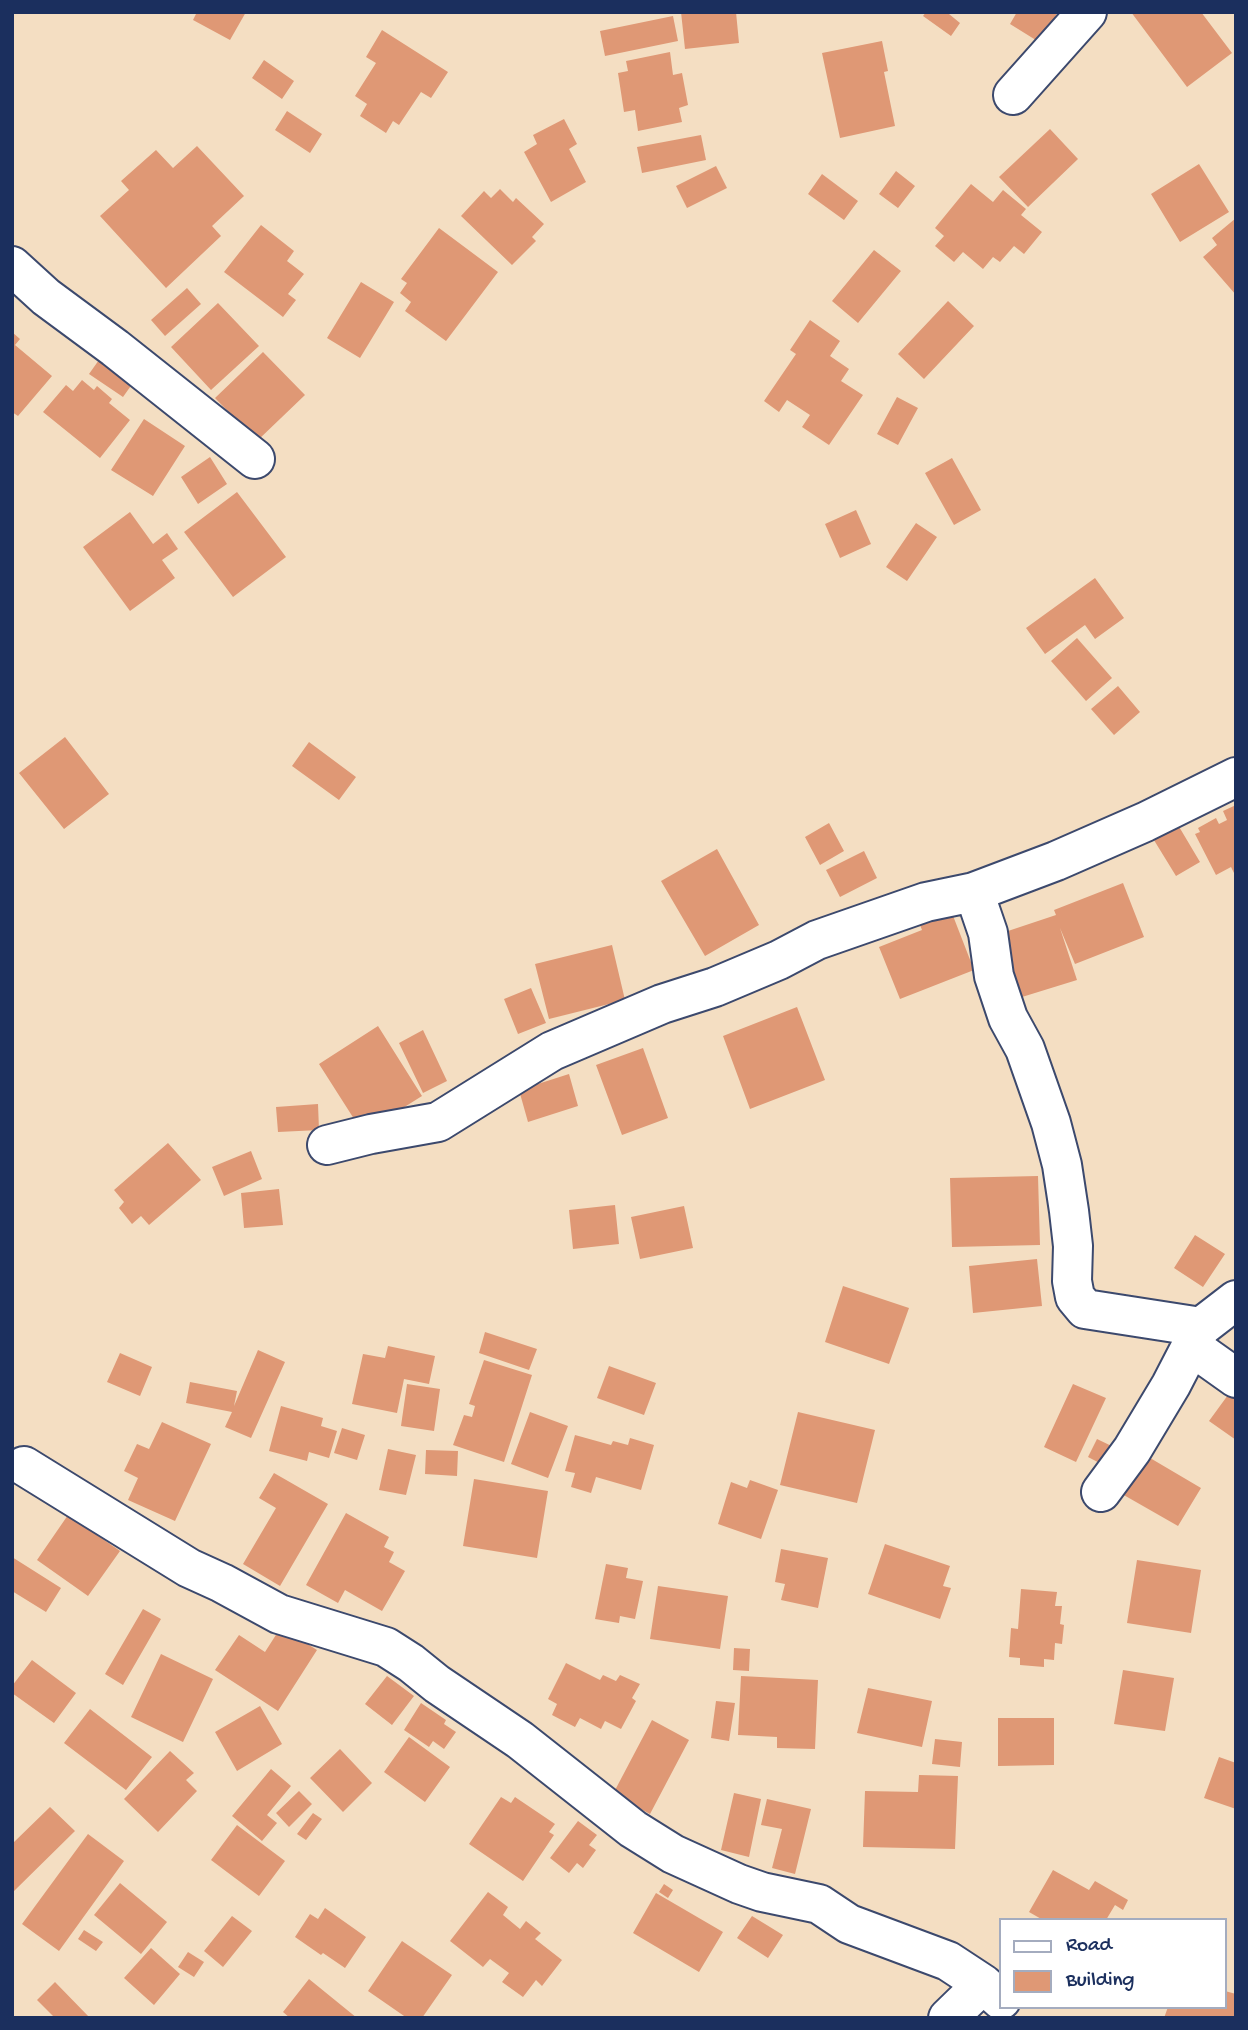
<!DOCTYPE html>
<style>
body{margin:0}
#map{position:relative;width:1248px;height:2030px;overflow:hidden;background:#f4dec2;font-family:"Gochi Hand",sans-serif}
canvas{display:block}
.frame{position:absolute;inset:0;border:14px solid #1b2f5e;pointer-events:none}
.legend{position:absolute;left:999px;top:1918px;width:228px;height:91px;box-sizing:border-box;background:#fff;border:2px solid #a4acbf;margin:0;padding:9px 12px;list-style:none;font-size:21px;color:#1b2f5e}
.legend li{display:flex;align-items:center;gap:14px;height:35px}
.legend b{width:35px;border:2px solid #a4acbf}
</style>
<div id="map">
<canvas width="1248" height="2030"></canvas>
<div class="frame"></div>
<ul class="legend">
<li><b style="height:9px;background:#fff"></b>Road</li>
<li><b style="height:19px;background:#df9875"></b>Building</li>
</ul>
</div>
<script>
const c = document.querySelector('canvas').getContext('2d');
c.lineJoin = 'round';
function paint(path, color) {
  c.fillStyle = color;
  c.fill(path, 'evenodd');
}
function stroke(path, color, width, dash) {
  c.strokeStyle = color;
  c.lineWidth = width;
  c.lineCap = dash ? 'butt' : 'round';
  c.setLineDash(dash || []);
  c.stroke(path);
}
paint(new Path2D(`
 M197 12H246L230 40 193 20Z
 M681 12H736L739 43 685 49Z
 M926 12H950L949 14 960 23 951 36 923 16Z
 M1017 12H1058L1039 42 1010 24Z
 M1131 12H1201L1232 53 1187 87Z
 M673 16 678 41 605 56 600 31Z
 M382 30 448 72 431 98 421 92 399 125 393 121 386 133 360 116 367 104 355 96 376 63 366 57Z
 M882 41 888 71 884 72 895 126 840 138 822 53Z
 M670 52 673 75 682 73 688 105 679 108 682 122 638 131 635 110 624 112 618 73 628 71 626 61Z
 M264 60 294 81 282 99 252 78Z
 M287 111 322 134 310 153 275 130Z
 M564 119 577 144 569 149 586 182 551 202 524 152 537 144 533 135Z
 M1050 129 1078 159 1028 207 999 177Z
 M701 135 706 160 642 173 637 147Z
 M197 146 244 196 212 226 221 236 166 288 100 216 129 190 121 181 156 150 173 168Z
 M1199 164 1229 212 1180 242 1151 194Z
 M716 166 727 188 687 208 676 186Z
 M896 171 915 186 898 208 879 194Z
 M822 174 858 201 844 220 808 194Z
 M971 184 993 202 1003 190 1026 209 1021 215 1042 232 1024 254 1014 246 1000 262 993 257 983 269 963 252 954 262 935 246 944 236 935 228Z
 M500 189 513 202 516 198 544 224 532 237 536 241 512 265 461 216 484 191 491 198Z
 M1236 218V295L1203 257 1217 245 1212 238Z
 M261 225 294 251 287 261 304 274 288 294 296 300 283 317 224 272Z
 M439 228 498 272 446 341 405 311 411 302 400 293 407 283 401 279Z
 M874 250 901 271 858 323 832 301Z
 M361 282 394 302 360 358 327 338Z
 M187 288 201 304 165 336 151 320Z
 M948 301 974 326 924 379 898 354Z
 M218 303 259 346 211 390 171 347Z
 M810 320 840 341 830 356 849 369 841 381 863 395 829 445 802 427 810 415 787 400 779 412 764 401 796 354 790 350Z
 M12 332 20 339 15 345 52 376 18 416 12 412Z
 M106 350 140 373 123 397 89 374Z
 M263 352 305 395 257 441 215 398Z
 M82 380 94 390 97 386 112 399 109 403 130 420 100 458 43 412 66 385 73 391Z
 M897 397 918 408 898 445 877 434Z
 M144 419 185 446 153 496 111 470Z
 M210 457 227 484 198 504 181 477Z
 M952 458 981 510 954 525 925 473Z
 M237 492 286 557 233 597 184 532Z
 M856 510 871 544 840 558 825 524Z
 M130 512 153 544 167 533 178 549 162 560 175 578 130 611 83 547Z
 M916 523 937 537 907 581 886 567Z
 M1095 578 1124 618 1095 639 1085 625 1045 654 1026 628Z
 M1077 638 1112 678 1086 701 1051 661Z
 M1118 686 1140 712 1114 735 1091 709Z
 M65 737 109 794 64 829 19 773Z
 M309 742 356 777 339 800 292 766Z
 M1236 805V877L1231 867 1216 875 1195 834 1200 832 1198 828 1216 818 1219 824 1227 820 1223 811Z
 M829 823 844 851 820 865 805 837Z
 M1178 825 1200 862 1176 876 1149 832Z
 M717 849 759 925 705 956 661 881Z
 M864 851 877 878 840 897 826 870Z
 M1123 883 1144 937 1075 964 1060 928 1077 980 1022 997 1002 933 1056 915 1054 910Z
 M950 908 974 970 900 999 879 947 922 930 918 920Z
 M612 945 625 1000 549 1019 535 964Z
 M531 988 546 1023 518 1034 504 999Z
 M797 1007 825 1080 750 1109 723 1036Z
 M378 1026 422 1096 363 1133 319 1064Z
 M423 1030 447 1081 423 1093 399 1043Z
 M643 1048 668 1118 622 1135 596 1065Z
 M569 1074 578 1106 528 1122 519 1090Z
 M318 1104 319 1130 278 1132 276 1107Z
 M168 1143 201 1180 149 1225 141 1216 132 1224 119 1208 124 1202 114 1190Z
 M251 1151 262 1179 224 1196 212 1167Z
 M1038 1176 1040 1245 952 1247 950 1178Z
 M279 1189 283 1225 244 1228 241 1193Z
 M615 1205 619 1244 573 1249 569 1210Z
 M684 1206 693 1248 640 1259 631 1217Z
 M1195 1235 1225 1254 1203 1287 1174 1268Z
 M1037 1259 1042 1306 973 1313 969 1266Z
 M843 1286 909 1308 889 1364 825 1342Z
 M485 1332 537 1349 529 1370 479 1353Z
 M388 1346 435 1356 429 1384 404 1379 397 1413 352 1404 363 1354 385 1358Z
 M258 1350 285 1362 251 1438 225 1427 232 1412 186 1403 190 1382 237 1391 234 1406Z
 M120 1353 152 1367 140 1396 107 1382Z
 M484 1360 532 1375 504 1462 453 1445 464 1415 472 1417 475 1406 469 1404Z
 M609 1366 656 1383 644 1415 597 1398Z
 M407 1384 440 1389 434 1431 401 1426Z
 M1073 1384 1106 1398 1076 1462 1044 1447Z
 M1236 1384V1440L1209 1421Z
 M281 1406 323 1418 321 1426 337 1431 329 1458 309 1452 307 1461 269 1451Z
 M530 1412 568 1426 548 1478 511 1464Z
 M798 1412 875 1430 857 1503 780 1485Z
 M162 1422 211 1444 175 1521 128 1500 138 1478 124 1471 137 1444 149 1449Z
 M342 1428 365 1435 357 1460 334 1453Z
 M575 1435 611 1445 613 1441 628 1445 630 1438 654 1445 641 1490 596 1477 591 1493 571 1487 575 1473 565 1471Z
 M1097 1439 1124 1452 1115 1471 1088 1457Z
 M388 1449 416 1455 406 1495 379 1490Z
 M426 1450 458 1451 457 1476 425 1474Z
 M1145 1455 1201 1488 1178 1526 1122 1494Z
 M274 1473 328 1504 280 1586 243 1564 276 1508 259 1498Z
 M474 1479 548 1491 537 1558 463 1546Z
 M750 1480 778 1490 761 1539 718 1524 731 1482 747 1488Z
 M346 1513 389 1537 384 1547 394 1552 389 1562 405 1571 382 1611 345 1590 338 1603 306 1585Z
 M68 1515 120 1551 88 1596 37 1560Z
 M885 1544 950 1566 943 1586 951 1588 940 1619 868 1594Z
 M781 1549 828 1558 818 1608 781 1600 785 1584 775 1582Z
 M12 1557 61 1588 46 1612 12 1591Z
 M1137 1560 1201 1570 1191 1633 1127 1623Z
 M606 1564 628 1568 626 1578 643 1581 635 1619 620 1616 619 1623 595 1619Z
 M658 1586 728 1596 720 1649 650 1639Z
 M1021 1589 1057 1592 1055 1606H1062L1060 1624 1064 1625 1062 1644 1055 1643 1054 1660 1044 1659V1667L1020 1665V1658L1009 1657 1011 1628 1018 1629Z
 M143 1609 161 1619 123 1685 105 1674Z
 M281 1627 317 1650 278 1711 215 1670 239 1635 265 1652Z
 M734 1648 750 1649 749 1671 733 1670Z
 M161 1654 213 1679 183 1742 131 1717Z
 M32 1660 76 1693 54 1723 12 1693V1686Z
 M566 1663 600 1680 603 1675 616 1681 620 1675 640 1684 632 1698 636 1701 621 1729 605 1721 601 1729 580 1718 575 1727 552 1715 557 1704 548 1699Z
 M1123 1670 1174 1678 1165 1731 1114 1724Z
 M387 1676 414 1696 392 1725 365 1704Z
 M741 1676 818 1680 815 1749 777 1748V1737L738 1735Z
 M868 1688 932 1701 922 1747 857 1733Z
 M716 1701 735 1703 729 1741 711 1738Z
 M421 1703 446 1720 444 1724 456 1732 444 1749 433 1741 429 1747 404 1730Z
 M260 1706 282 1744 237 1771 215 1732Z
 M90 1709 152 1757 126 1790 64 1743Z
 M998 1718H1054V1765L998 1766Z
 M652 1720 689 1740 650 1814 613 1794Z
 M409 1737 450 1767 425 1802 384 1772Z
 M935 1739 962 1742 960 1767 932 1764Z
 M340 1749 372 1783 343 1812 310 1778Z
 M170 1751 194 1773 186 1780 197 1791 158 1832 124 1799Z
 M1219 1757 1236 1763V1809L1204 1798Z
 M271 1769 291 1786 267 1815 277 1823 262 1841 232 1816Z
 M919 1775 958 1776 955 1849 863 1847 865 1791 918 1792Z
 M299 1791 312 1804 289 1827 276 1813Z
 M734 1793 761 1799 749 1857 721 1850Z
 M501 1797 511 1803 515 1797 555 1824 549 1832 554 1835 523 1881 469 1844Z
 M767 1799 811 1809 795 1874 772 1868 782 1829 761 1825Z
 M50 1807 75 1831 12 1893V1844Z
 M313 1813 322 1819 306 1840 297 1834Z
 M578 1821 597 1835 589 1845 596 1850 583 1868 577 1863 569 1873 550 1858Z
 M237 1825 285 1861 259 1896 211 1860Z
 M88 1834 124 1861 59 1951 22 1924Z
 M1053 1870 1089 1890 1095 1881 1128 1900 1123 1910 1115 1905 1106 1920H1043L1029 1912Z
 M120 1883 167 1922 141 1954 94 1915Z
 M664 1884 673 1890 668 1898 659 1892Z
 M488 1892 508 1907 503 1915 520 1929 526 1921 541 1933 535 1939 562 1960 542 1986 536 1980 523 1997 502 1982 509 1973 490 1959 483 1967 450 1941Z
 M656 1893 723 1932 699 1972 633 1933Z
 M325 1908 366 1937 345 1968 323 1953 321 1955 295 1937 310 1914 318 1919Z
 M232 1916 252 1931 223 1967 204 1951Z
 M752 1916 783 1935 768 1958 737 1938Z
 M84 1930 103 1942 96 1951 78 1939Z
 M402 1941 452 1975 422 2018H407L368 1991Z
 M151 1948 180 1974 154 2005 124 1978Z
 M188 1952 204 1962 194 1977 178 1967Z
 M309 1979 357 2018H290L283 2012Z
 M55 1982 90 2018H55L37 2000Z
 M1225 1991 1236 1994V2018H1164L1168 2007H1225Z`), '#df9875');
const minor = new Path2D(`
 M1013 95 1087 12
 M12 266 46 297 115 348 255 459
 M974 892 988 933 994 976 1008 1018 1025 1049 1051 1123 1062 1165 1069 1211 1073 1246 1072 1281 1075 1297 1085 1309 1201 1327
 M327 1145 371 1134 438 1122 552 1051 662 1004 715 987 779 960 817 940 926 902 974 892 1056 861 1145 822 1236 777
 M1191 1346 1236 1378
 M24 1466 189 1568 222 1583 279 1614 386 1647 411 1663 437 1684 520 1740 633 1829 673 1854 739 1884 762 1892 819 1904 849 1924 948 1961 983 1984 1001 2000
 M1101 1492 1132 1450 1171 1385 1201 1327 1236 1300
 M948 2018 983 1984`);
stroke(minor, '#3c496d', 42);
stroke(minor, '#fff', 38);
</script>
